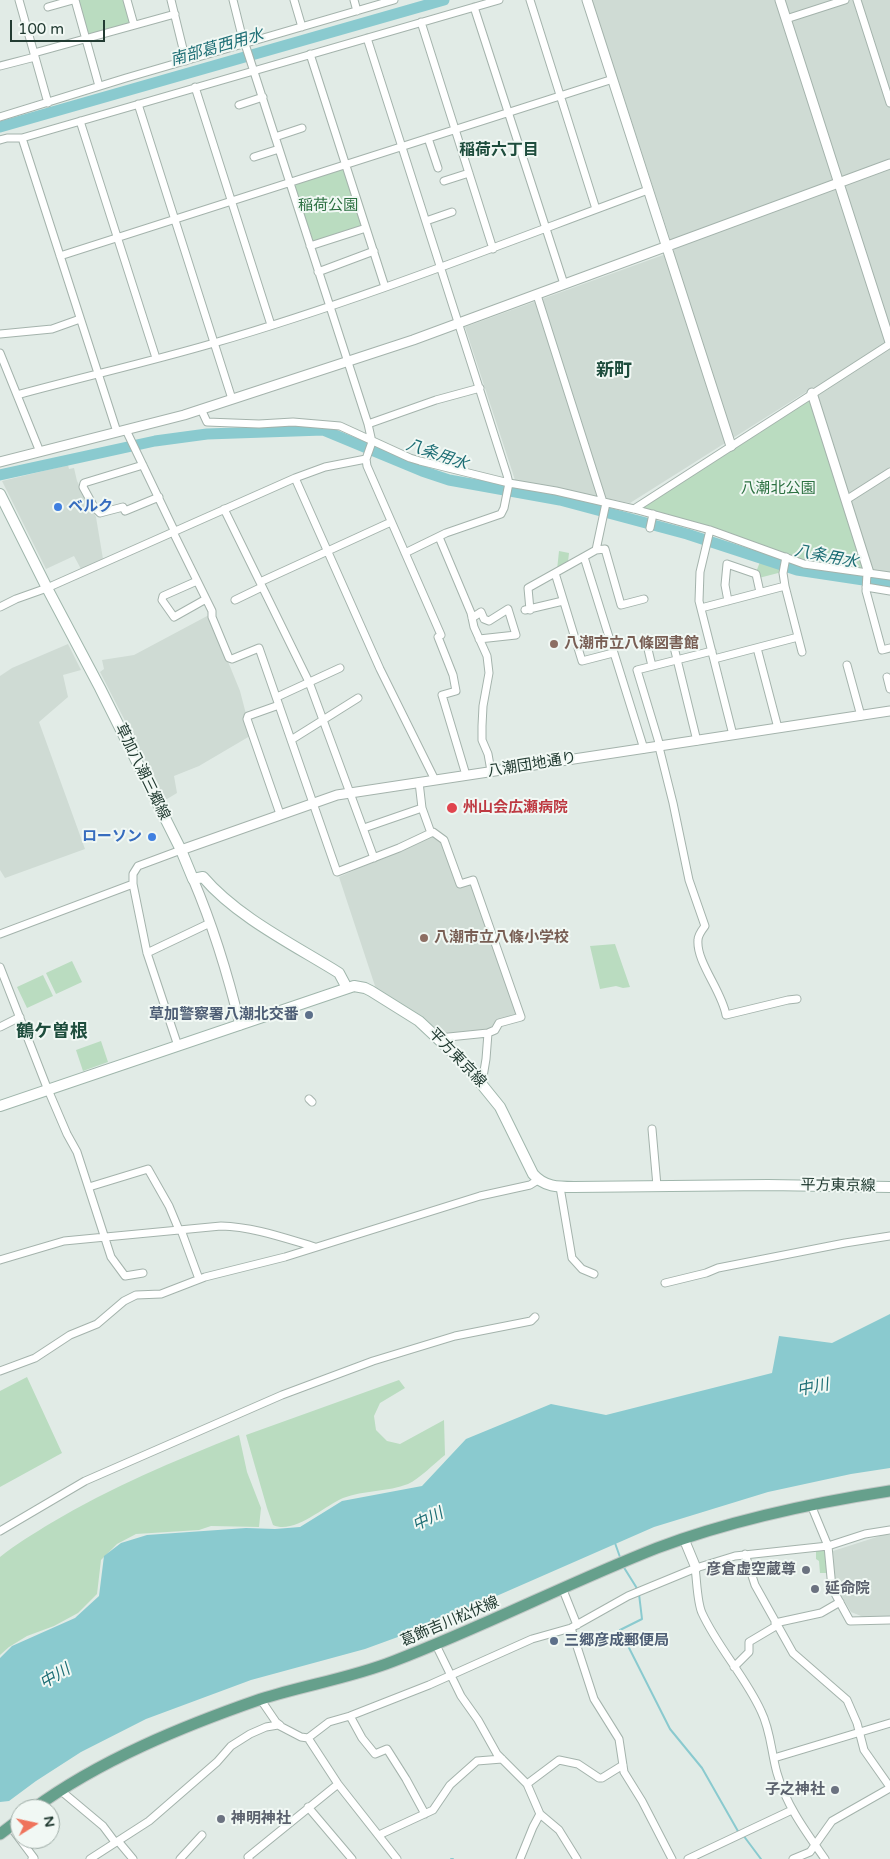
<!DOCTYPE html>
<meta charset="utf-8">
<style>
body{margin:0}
#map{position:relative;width:890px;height:1859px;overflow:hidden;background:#e1ebe6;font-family:"Varela Round",sans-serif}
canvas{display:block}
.north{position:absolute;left:10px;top:1799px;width:50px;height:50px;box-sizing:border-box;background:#f1f8f4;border:1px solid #9eaca6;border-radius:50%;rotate:80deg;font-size:14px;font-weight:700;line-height:20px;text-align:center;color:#223b32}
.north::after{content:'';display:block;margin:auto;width:18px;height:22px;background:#ef735b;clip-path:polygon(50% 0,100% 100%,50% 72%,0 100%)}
.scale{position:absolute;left:10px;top:20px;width:95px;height:22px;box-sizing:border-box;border:2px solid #223b32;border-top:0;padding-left:6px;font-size:15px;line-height:18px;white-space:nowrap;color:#223b32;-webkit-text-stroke:4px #f1f8f4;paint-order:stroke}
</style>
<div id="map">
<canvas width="890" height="1859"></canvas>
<div class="north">N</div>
<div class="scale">100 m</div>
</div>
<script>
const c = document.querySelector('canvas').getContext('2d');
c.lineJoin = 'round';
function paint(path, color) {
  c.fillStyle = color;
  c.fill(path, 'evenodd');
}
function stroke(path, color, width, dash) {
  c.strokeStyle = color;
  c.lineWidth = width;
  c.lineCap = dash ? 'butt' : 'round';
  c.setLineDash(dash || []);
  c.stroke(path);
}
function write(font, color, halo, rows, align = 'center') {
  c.font = font + ' "Varela Round","Noto Sans JP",sans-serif';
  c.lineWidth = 4;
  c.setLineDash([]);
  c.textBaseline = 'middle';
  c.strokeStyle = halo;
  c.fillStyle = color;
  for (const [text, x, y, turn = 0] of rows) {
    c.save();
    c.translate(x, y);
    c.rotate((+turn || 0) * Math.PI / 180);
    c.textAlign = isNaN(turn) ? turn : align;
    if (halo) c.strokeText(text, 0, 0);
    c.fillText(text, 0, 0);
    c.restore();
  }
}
paint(new Path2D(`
 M592 0H890V574L872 571 818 395 814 387 630 503 515 480 465 327 674 251Z
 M68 465 69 469 74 468 77 481 96 517 103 559 81 569 74 556 46 569 2 481Z
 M209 615 240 691 246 714 243 716 250 736 199 766 174 776 177 793 167 799H165L100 672 104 669 102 660 134 655Z
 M68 644 81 670 63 675 68 697 39 722 85 849 5 878 0 870V676L12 668Z
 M432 836 442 842 459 887 471 884 517 1014 497 1020 490 1029 441 1034 424 1018 376 989 339 877Z
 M883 1535H890V1617L866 1618 851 1612 835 1585 833 1551Z`), '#cfdbd4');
paint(new Path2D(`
 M78 0H124L130 20 128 24 92 34 87 32Z
 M341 169 344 171 362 224 361 227 314 242 311 240 294 188 296 184Z
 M811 395 866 571 804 561 639 509Z
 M559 551 569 553 568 562 557 570Z
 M761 559 783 566 782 572 755 579V575Z
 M615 944 630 987 623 988 616 986 600 989 590 946Z
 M72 961 82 982 56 994 46 973Z
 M43 975 53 996 27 1008 17 987Z
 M101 1041 108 1062 83 1071 76 1050Z
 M27 1377 62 1453 0 1487V1391Z
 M399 1380 405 1388 380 1403 374 1416 376 1430 387 1441 400 1444 444 1420 445 1455C435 1463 419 1479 408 1484 388 1492 364 1490 343 1498 324 1506 294 1535 273 1525L267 1508 246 1435Z
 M239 1435 247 1472 261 1508 259 1527 211 1526 199 1530 136 1534 117 1544 101 1560 97 1594 78 1613 54 1626 27 1636 9 1647 0 1655V1557C16 1544 33 1534 51 1523 111 1487 174 1461 239 1435Z
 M816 1551H825L828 1573H820L819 1561 816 1559Z`), '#badcc0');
paint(new Path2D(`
 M890 1314V1468L851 1474 768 1492 654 1527 428 1626 365 1649 251 1680 146 1719 81 1752 36 1781 9 1801 0 1802V1658L12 1646 75 1618 99 1596 104 1556 121 1543 147 1535 246 1528 275 1529 300 1527 342 1501 422 1486 466 1439 551 1404 606 1415 772 1373 779 1336 832 1343Z`), '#8acacf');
stroke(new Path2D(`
 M615 1543 621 1560
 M623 1566 638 1590
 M639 1594 642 1619 620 1630 670 1729 702 1768 739 1833
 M743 1835 761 1859
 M451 1859H453`), '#8acacf', 2);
stroke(new Path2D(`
 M0 127 444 0
 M0 475 155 441 207 434 323 430 422 471 449 480 560 500 687 534 797 570 890 584`), '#8acacf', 11);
const minor = new Path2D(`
 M19 0 48 103
 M75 0 99 86
 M127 0 134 25
 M171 0 186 61
 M233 0 244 44
 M294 0 302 27
 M354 0 357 11
 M530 0 596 209
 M857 0 890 103
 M48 7 73 0
 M474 7 564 284
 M786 19 845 0
 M421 22 493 249
 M367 38 507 475 509 483 504 508 501 514 446 533 405 553
 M245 44 368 424 372 442 366 459 367 466 441 635
 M34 53 175 14
 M310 54 385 287
 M0 66 35 57
 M195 87 271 325
 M138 104 232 399
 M239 105 263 97
 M0 117 126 78 394 0
 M80 121 156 358
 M275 137 302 128
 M22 138 117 432
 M428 138 438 168
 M0 140 7 138H22L499 0
 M254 157 279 149
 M444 181 469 173
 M426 221 452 212
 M310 246 366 228
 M60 256 613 79
 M318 272 374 251
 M537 295 603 502
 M0 334 52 329 80 319
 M0 353 40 452
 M17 395C83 377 149 362 214 343 362 300 504 243 648 190
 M201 409 207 422 259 424 293 422 340 426 410 458 420 461 509 483 556 491 634 509 710 530 804 564 890 576
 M368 424 436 400 480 388
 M126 430 173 528 175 536 212 611V617L229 658 232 659 259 648 337 872 399 848 433 832 444 840 460 884 473 880 521 1017 499 1023 495 1030 488 1033 439 1038
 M143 465 84 483 83 487 94 507 100 513 123 507 125 511 159 497
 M295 478 380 669 435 780
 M846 500 890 472
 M224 509 309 682 374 858
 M634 509 890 344
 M650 528 653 514
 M710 530 700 572 699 601 733 735
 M439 537 471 613 474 627 487 656 489 673 483 706 482 726V740L488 754 491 771
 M596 550 605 549 621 605 644 599
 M584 557 644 749
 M786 557 783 573 785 586 802 652
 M555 573 582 661 613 653
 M867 573 866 591 882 650 890 648
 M197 581 163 596 162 600 174 617 206 599
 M260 582 391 522
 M866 587 890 591
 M235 600 262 587
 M728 601 725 585 727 564 756 574 760 592
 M0 607 16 599 47 588 295 478 325 467 366 459
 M701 608 785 586
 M525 610 563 601
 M530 610 528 588 596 550 606 503
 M472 618 481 612 484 619 489 621 508 609 516 635 479 639
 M438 637 453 675 456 691 442 695 466 775
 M757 648 778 728
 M714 659 798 637
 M847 665 861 716
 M652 666 647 645 672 639 697 741
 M887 677 890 689
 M277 697 340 668
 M279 705 248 716 247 719 280 814
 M291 740 358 698
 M660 746 637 670 712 651
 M659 747 673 803 689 880 705 926C702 930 698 935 698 940 696 962 722 991 726 1015L788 1000 797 999
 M419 782 422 808 431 833
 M364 828 422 808
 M0 934 133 884
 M147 953 210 923
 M0 967 46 1085 67 1134 77 1152 111 1257 125 1276 143 1273
 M0 1027 20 1017
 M178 1046 147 953 133 884V874L138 866 181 850
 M482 1083 486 1059 488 1033
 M309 1099 312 1102
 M652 1129 657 1186
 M89 1187 148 1169 169 1206 179 1230
 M560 1187 572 1258 582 1269 594 1274
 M181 1230 199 1279
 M0 1260 64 1241 221 1226C254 1227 284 1238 315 1247
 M665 1283 706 1273 718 1268 845 1243 890 1236
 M0 1371 35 1358 70 1335 97 1324 124 1301 136 1295 161 1294 205 1277 285 1257 480 1196 530 1185 538 1180
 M811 1505 828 1546 832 1588 850 1621 890 1620
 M0 1531 85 1481 282 1395 373 1361 455 1336 531 1321 535 1317
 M745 1554 755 1585 793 1653 847 1700 857 1723 864 1750 890 1787
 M695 1568C697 1581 697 1602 702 1613 718 1648 745 1676 761 1711 771 1731 771 1752 777 1773 786 1805 806 1832 825 1859
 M563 1590 577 1625
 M775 1623 821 1613 840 1602
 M571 1628 594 1699 619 1739 624 1772 642 1801 672 1859
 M436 1645 461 1696 478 1720 497 1754 527 1784 540 1814 559 1830 577 1859
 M734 1667 749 1652V1642L776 1626
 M261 1700 276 1722 280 1725
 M350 1716 362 1738 375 1754 387 1749 406 1779 425 1814
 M308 1738 338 1784 397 1859
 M774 1758 890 1723
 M527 1784 559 1760 578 1764 599 1778H602L623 1765
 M60 1790 103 1826 115 1842
 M308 1807 352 1859
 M10 1826 34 1858 32 1859
 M379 1835 433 1810 450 1785 477 1761 502 1759
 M118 1841 133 1859
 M90 1859 149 1821 217 1762 231 1746 250 1734 266 1727 278 1725 301 1737 308 1738 329 1722 350 1716 429 1685 532 1639 571 1628 628 1596 696 1568 735 1556 828 1546 865 1534 890 1530
 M180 1859 202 1835
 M249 1859 248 1857 338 1784
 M520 1859 533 1827 540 1814
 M688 1859 792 1810
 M793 1859 810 1852 832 1821 890 1788`);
const tertiary = new Path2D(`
 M587 0 731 446
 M780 0 890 342
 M812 393 869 573
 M0 462 184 415 413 340 890 164
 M181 850 337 795 890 711
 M193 879C213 926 228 975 240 1025
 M684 1539 696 1568`);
const secondary = new Path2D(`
 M0 494 47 588 100 688 181 850 193 879 203 877C237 917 294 945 339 973L347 988
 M0 1106 354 986 365 988 371 991 419 1021 466 1065 500 1107 533 1174C544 1187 558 1187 574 1187L768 1185 890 1187`);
const primary = new Path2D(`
 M33 1809C100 1760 183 1726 261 1699 305 1685 351 1678 394 1661 483 1627 568 1583 657 1548 732 1520 812 1503 890 1491
 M0 1834 20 1819`);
stroke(minor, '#a4b3ac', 9);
stroke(tertiary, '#a4b3ac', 11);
stroke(secondary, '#a0b6ac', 12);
stroke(primary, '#c1c8c6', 13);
stroke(minor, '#fff', 7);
stroke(tertiary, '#fff', 9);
stroke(secondary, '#fff', 10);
stroke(primary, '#66a08c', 11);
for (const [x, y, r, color] of [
 [58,507,5,"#3f7fe0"],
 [554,644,5,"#8d6e63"],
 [452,808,6,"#e0444e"],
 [152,837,5,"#3f7fe0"],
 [424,938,5,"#8d6e63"],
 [309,1015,5,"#5c6f8a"],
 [806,1570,5,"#6b7280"],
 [815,1589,5,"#6b7280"],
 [554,1641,5,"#5c6f8a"],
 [835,1790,5,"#6b7280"],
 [221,1819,5,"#6b7280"]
]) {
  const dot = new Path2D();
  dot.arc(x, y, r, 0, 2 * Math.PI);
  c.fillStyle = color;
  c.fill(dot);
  stroke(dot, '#f1f8f4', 2);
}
write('15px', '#2d7142', '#f1f8f4', [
 ["稲荷公園",328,206],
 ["八潮北公園",778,489]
]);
write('bold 15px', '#366cbe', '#f1f8f4', [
 ["ベルク",68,507],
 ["ローソン",142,837,"right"]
], 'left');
write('bold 15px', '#785e54', '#f1f8f4', [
 ["八潮市立八條図書館",564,644],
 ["八潮市立八條小学校",434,938]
], 'left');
write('15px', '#223b32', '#f1f8f4', [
 ["八潮団地通り",532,765,-9],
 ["草加八潮三郷線",142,772,64],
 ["平方東京線",457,1058,46],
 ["平方東京線",838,1186,1],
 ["葛飾吉川松伏線",450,1622,-23]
]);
write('bold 15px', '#be3a42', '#f1f8f4', [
 ["州山会広瀬病院",463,808]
], 'left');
write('bold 15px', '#4e5e75', '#f1f8f4', [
 ["草加警察署八潮北交番",299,1015],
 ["三郷彦成郵便局",564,1641,"left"]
], 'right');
write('bold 15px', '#5b616d', '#f1f8f4', [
 ["彦倉虚空蔵尊",796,1570],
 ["延命院",825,1589,"left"],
 ["子之神社",825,1790],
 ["神明神社",231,1819,"left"]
], 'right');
write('italic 16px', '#1d6e75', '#f1f8f4', [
 ["南部葛西用水",217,48,-16],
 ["八条用水",437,455,19],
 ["八条用水",826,557,11],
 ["中川",813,1388,-11],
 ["中川",428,1520,-26],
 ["中川",55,1677,-31]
]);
write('bold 16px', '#1e4d3d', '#f1f8f4', [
 ["稲荷六丁目",499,151]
]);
write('bold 18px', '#1e4d3d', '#f1f8f4', [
 ["新町",614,371],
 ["鶴ケ曽根",52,1032]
]);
</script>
